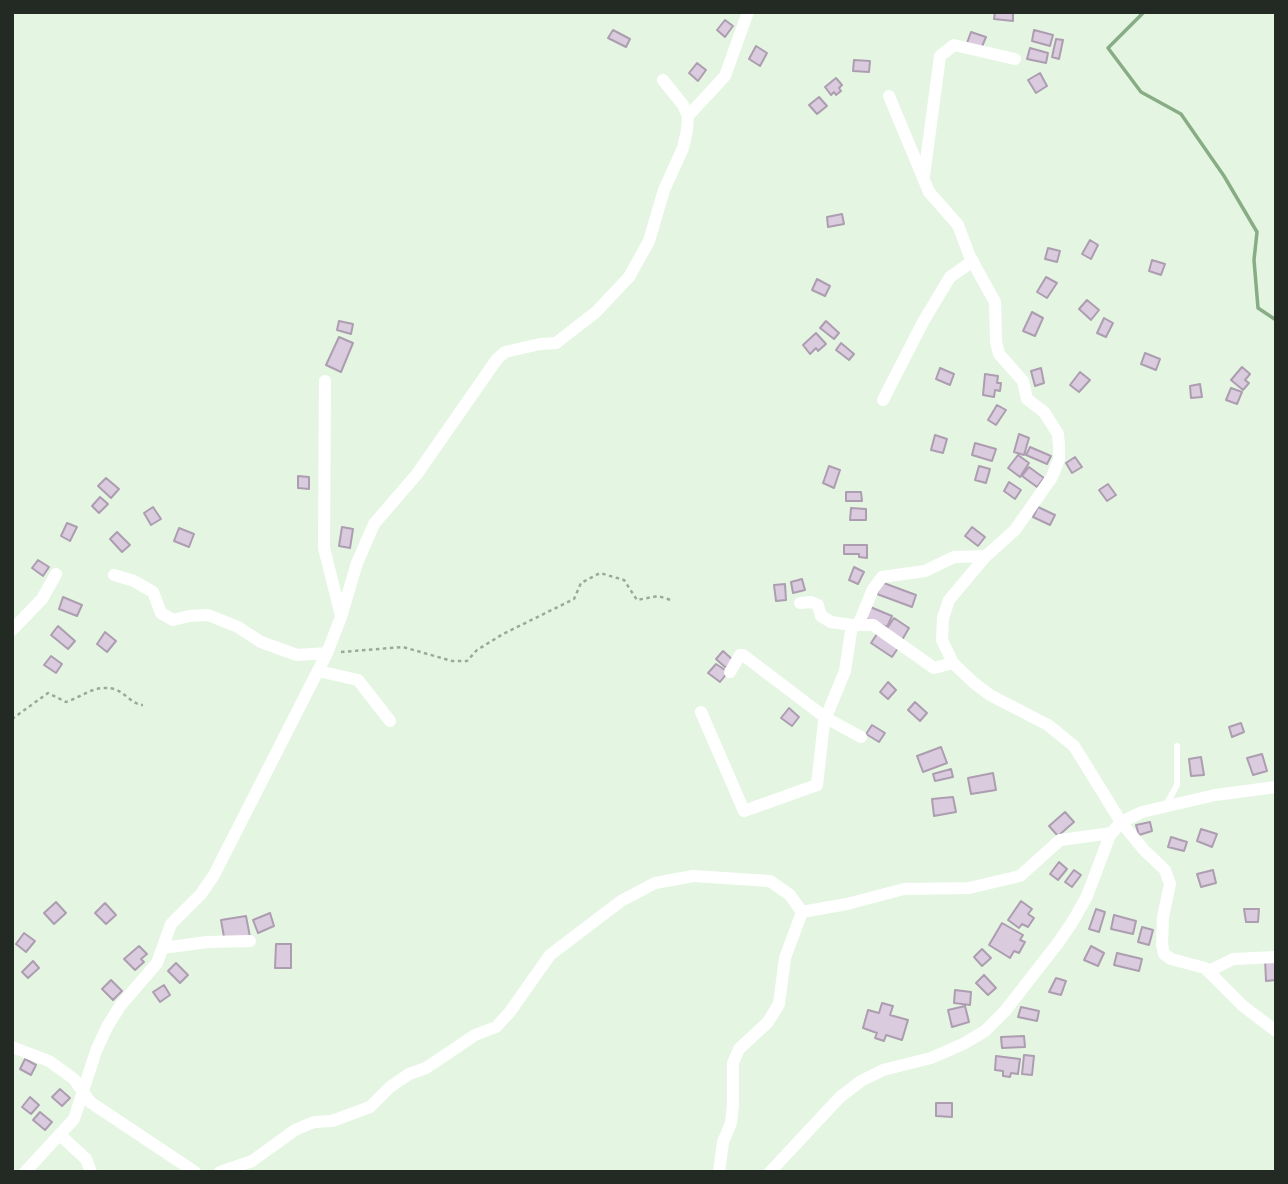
<!DOCTYPE html>
<style>
body{margin:0}
#map{position:relative;width:1288px;height:1184px;overflow:hidden;background:#e4f6e2;font-family:"Asap Condensed",sans-serif}
canvas{display:block}
.frame{position:absolute;inset:0;border:14px solid #232a23;pointer-events:none}
</style>
<div id="map">
<canvas width="1288" height="1184"></canvas>
<div class="frame"></div>
</div>
<script>
const c = document.querySelector('canvas').getContext('2d');
c.lineJoin = 'round';
function stroke(path, color, width, dash) {
  c.strokeStyle = color;
  c.lineWidth = width;
  c.lineCap = dash ? 'butt' : 'round';
  c.setLineDash(dash || []);
  c.stroke(path);
}
function paint(path, color) {
  c.fillStyle = color;
  c.fill(path, 'evenodd');
}
stroke(new Path2D(`
 M1144 12 1108 48 1141 92 1181 114 1224 176 1257 232 1254 260 1258 308 1276 320`), '#88ad84', 3.5);
const building = new Path2D(`
 M995 12H1013V21L994 19Z
 M725 20 733 26 725 37 717 30Z
 M613 30 630 39 626 47 608 38Z
 M1034 30 1053 35 1050 46 1032 41Z
 M971 32 986 37 981 49 967 43Z
 M1056 39 1063 40 1059 59 1052 57Z
 M756 46 767 53 760 66 749 59Z
 M1030 48 1048 53 1046 63 1027 59Z
 M854 60 870 61 869 72 853 71Z
 M697 63 706 70 698 81 689 73Z
 M1040 73 1047 86 1036 93 1028 80Z
 M836 78 842 85 839 88 841 91 836 95 834 92 831 95 825 87Z
 M819 97 827 106 817 114 809 105Z
 M842 214 844 224 828 227 827 217Z
 M1090 240 1098 245 1091 259 1082 254Z
 M1048 248 1060 251 1057 262 1045 259Z
 M1152 260 1165 264 1161 275 1149 271Z
 M1046 277 1057 283 1047 298 1037 292Z
 M817 279 830 286 825 296 812 290Z
 M1087 300 1099 310 1091 320 1079 309Z
 M1032 312 1043 318 1035 336 1023 331Z
 M1104 318 1113 323 1106 337 1097 333Z
 M339 321 353 324 351 334 337 330Z
 M826 321 839 333 834 339 820 328Z
 M816 333 826 344 818 351 816 348 810 354 803 345Z
 M339 337 353 343 341 372 326 365Z
 M841 343 854 354 849 360 836 350Z
 M1145 353 1160 359 1156 370 1141 364Z
 M1242 367 1250 374 1245 380 1249 383 1243 390 1231 380Z
 M940 368 954 374 950 385 936 379Z
 M1041 368 1044 383 1035 386 1031 371Z
 M1080 372 1090 380 1079 392 1070 385Z
 M985 374 998 376 997 383H1001L1000 391 995 390 994 397 983 395Z
 M1200 384 1202 397 1191 398 1190 386Z
 M1231 388 1242 392 1237 404 1226 400Z
 M997 405 1006 410 996 425 988 420Z
 M1019 434 1029 438 1024 455 1014 452Z
 M935 435 947 439 943 453 931 450Z
 M975 443 996 449 992 461 972 455Z
 M1030 447 1051 456 1047 464 1026 455Z
 M1018 455 1029 463 1020 477 1008 468Z
 M1075 457 1082 467 1072 473 1066 463Z
 M829 466 840 470 834 488 823 483Z
 M979 466 990 469 986 483 975 480Z
 M1029 467 1044 478 1037 487 1022 476Z
 M298 476 309 477V489L298 488Z
 M106 478 119 489 111 498 98 486Z
 M1009 482 1021 490 1015 499 1004 491Z
 M1108 484 1116 495 1107 501 1099 490Z
 M846 492H861L862 501H846Z
 M100 497 108 504 99 513 92 506Z
 M153 507 161 519 151 525 144 513Z
 M1038 507 1055 515 1050 525 1033 517Z
 M851 508 866 509V520H850Z
 M67 523 77 527 70 541 61 536Z
 M342 527 353 529 350 548 339 546Z
 M972 527 985 537 978 546 965 536Z
 M179 528 194 534 189 547 174 541Z
 M117 532 130 545 122 552 110 539Z
 M844 545H867V558L859 557V554H844Z
 M38 560 49 567 43 576 32 568Z
 M854 567 864 572 858 584 849 580Z
 M802 579 805 590 793 593 791 582Z
 M881 582 916 595 912 607 877 594Z
 M785 584 786 600 776 601 774 585Z
 M63 597 82 605 77 616 59 609Z
 M868 606 892 616 887 627 864 618Z
 M894 618 909 628 902 640 886 630Z
 M58 626 75 641 68 649 51 635Z
 M879 631 900 645 892 657 871 643Z
 M105 632 116 641 107 652 97 644Z
 M723 651 733 660 726 668 716 659Z
 M51 656 62 664 56 673 44 665Z
 M716 664 728 672 720 682 708 673Z
 M888 682 896 690 888 699 880 692Z
 M915 702 927 713 920 721 908 710Z
 M789 708 799 717 792 726 781 718Z
 M1241 723 1244 732 1232 737 1229 727Z
 M872 725 885 733 879 742 866 734Z
 M941 747 947 763 923 772 917 756Z
 M1262 754 1267 771 1253 775 1247 758Z
 M1201 757 1204 775 1191 776 1189 759Z
 M951 769 953 777 935 781 933 774Z
 M993 773 996 790 971 794 968 778Z
 M953 797 956 812 934 816 932 799Z
 M1065 812 1074 822 1058 836 1049 826Z
 M1150 822 1152 831 1139 835 1136 825Z
 M1201 829 1217 834 1212 847 1197 841Z
 M1171 837 1187 842 1184 851 1168 847Z
 M1059 862 1067 869 1058 880 1050 874Z
 M1074 870 1081 875 1072 887 1065 882Z
 M1213 870 1216 883 1201 887 1197 874Z
 M1021 901 1032 909 1028 914 1034 918 1028 927 1022 924 1019 928 1008 920Z
 M56 902 66 913 54 924 44 913Z
 M105 903 116 915 106 924 95 913Z
 M1096 909 1105 912 1099 932 1089 929Z
 M1244 909H1259L1258 922H1246Z
 M270 913 274 926 258 933 253 920Z
 M1114 915 1136 921 1133 934 1111 929Z
 M246 916 250 937H224L221 920Z
 M1002 923 1023 935 1020 940 1025 942 1019 953 1014 951 1010 958 989 945Z
 M1142 927 1153 930 1149 945 1138 942Z
 M24 933 35 941 26 952 16 944Z
 M276 944H291V968H275Z
 M139 946 147 954 141 959 144 962 135 970 124 959Z
 M1091 946 1104 953 1098 966 1084 960Z
 M982 949 991 958 982 966 974 957Z
 M1117 953 1142 959 1139 971 1114 965Z
 M1265 958H1276V980L1266 981Z
 M33 961 39 968 28 978 22 972Z
 M176 963 188 975 180 983 168 971Z
 M984 975 996 988 988 995 976 983Z
 M1056 978 1066 981 1061 995 1049 992Z
 M111 980 122 991 113 1000 102 989Z
 M164 985 170 995 160 1002 153 992Z
 M955 990 971 992 970 1005 954 1003Z
 M882 1003 893 1006 890 1015 908 1020 902 1040 886 1035 884 1041 875 1038 877 1033 863 1028 868 1010 879 1013Z
 M965 1006 969 1022 952 1027 948 1010Z
 M1021 1007 1039 1011 1037 1021 1018 1017Z
 M1024 1036 1025 1047 1002 1048 1001 1037Z
 M1024 1055 1034 1056 1032 1075 1022 1074Z
 M996 1056 1020 1059 1018 1074 1011 1073 1010 1077 1003 1076V1071L995 1070Z
 M25 1059 36 1065 31 1075 20 1069Z
 M60 1089 70 1098 62 1106 52 1097Z
 M30 1097 39 1105 31 1114 22 1107Z
 M936 1103H952V1117L936 1116Z
 M40 1112 52 1122 45 1130 33 1120Z`);
paint(building, '#dbcbdf');
stroke(building, '#ad9db0', 2);
stroke(new Path2D(`
 M341 652 403 647 452 661H467L477 650 503 634 574 599 581 583 600 573 624 580 637 600 658 596 671 600
 M12 719 48 693 66 702C82 697 95 684 114 689 125 692 131 704 143 705`), '#9ba99a', 2.5, [3.5, 3.5]);
stroke(new Path2D(`
 M1166 805 1177 785V746`), '#fff', 6);
stroke(new Path2D(`
 M889 96 929 192 958 225 970 257 995 302 996 342 999 354 1023 381 1027 399 1044 412 1058 434 1059 445V459L1052 477 1015 530 986 556 949 600 943 618 942 640 953 663 974 683 990 695 1048 725 1074 746 1121 822 1144 850 1165 870 1170 884 1163 917 1162 944 1164 954 1171 959 1205 968 1243 1006 1276 1031
 M688 116 725 76 748 12
 M924 176 940 56 954 45 1015 59
 M325 381 324 548 341 616
 M883 400 923 322 950 277 973 261
 M114 575 134 581 153 592 161 613 173 620 189 616 208 615 238 627 261 642 297 655 327 653
 M800 603 811 602 818 605 821 616 831 622 852 625
 M859 623 873 589 882 577 925 571 954 557 986 556
 M12 630 42 599 56 574
 M318 671 358 680 390 721
 M730 672 740 655H743L826 718 861 737
 M701 712 744 811 817 785 824 722 845 671 852 625H873L934 668 953 663
 M802 912 847 904 904 889 969 888 1020 876 1060 840 1112 833
 M163 948 207 942 250 941
 M1209 971 1233 959 1276 957
 M12 1047 49 1061 74 1079 90 1102 195 1172
 M60 1135 86 1159 91 1172
 M25 1172 74 1119 96 1051 107 1027 120 1006 157 963 171 924 201 894 214 875 327 653 341 617 357 563 374 524 417 474 497 359 505 352 540 344 556 343 596 312 629 277 649 241 664 190 683 148 687 130 688 116 683 105 663 80
 M220 1172 252 1161 295 1130 314 1122 332 1121 370 1107 390 1087 409 1074 426 1068 475 1035 496 1027 509 1013 550 955 621 901 655 883 693 876 770 881 790 895 802 912 785 958 779 1004 768 1022 739 1049 733 1063V1105L731 1123 723 1142 719 1172
 M770 1172 840 1097 861 1081 883 1070 931 1058 963 1044 985 1031 1005 1011 1058 943 1073 921 1087 896 1110 835 1121 822 1142 812 1215 795 1276 787`), '#fff', 12);
</script>
